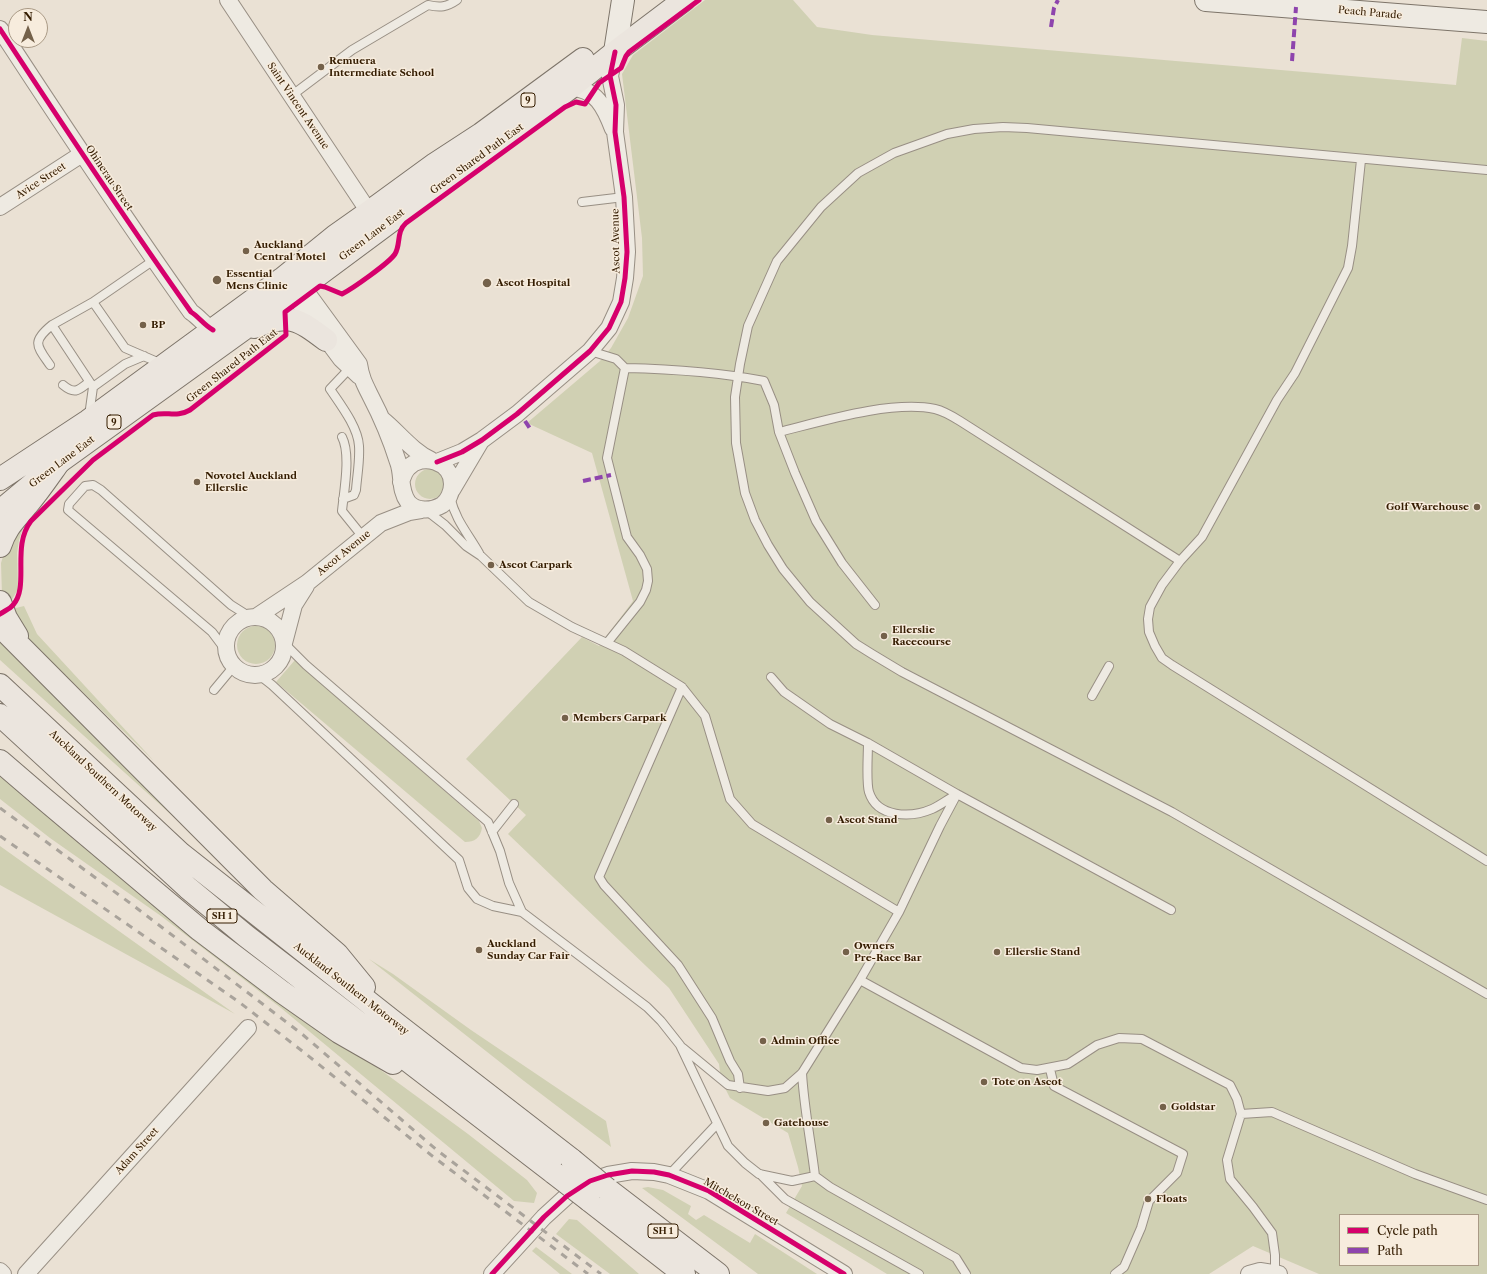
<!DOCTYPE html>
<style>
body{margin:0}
#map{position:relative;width:1487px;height:1274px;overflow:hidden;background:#eae1d4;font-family:"Libre Caslon Text",serif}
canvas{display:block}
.legend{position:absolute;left:1339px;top:1214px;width:140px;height:52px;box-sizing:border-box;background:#f7ecdd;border:1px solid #a99985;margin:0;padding:5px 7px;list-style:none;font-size:12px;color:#341c00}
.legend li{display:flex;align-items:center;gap:8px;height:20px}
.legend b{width:20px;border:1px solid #a99985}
.north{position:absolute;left:8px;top:8px;width:40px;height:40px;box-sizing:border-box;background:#f7ecdd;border:1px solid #a99985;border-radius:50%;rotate:0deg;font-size:11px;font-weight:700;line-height:16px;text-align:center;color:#341c00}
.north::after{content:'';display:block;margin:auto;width:14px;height:18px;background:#74614a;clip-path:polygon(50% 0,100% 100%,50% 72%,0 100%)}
</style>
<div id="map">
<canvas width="1487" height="1274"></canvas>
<ul class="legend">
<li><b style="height:5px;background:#d6006c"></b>Cycle path</li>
<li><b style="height:5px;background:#8e44ad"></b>Path</li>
</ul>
<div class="north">N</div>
</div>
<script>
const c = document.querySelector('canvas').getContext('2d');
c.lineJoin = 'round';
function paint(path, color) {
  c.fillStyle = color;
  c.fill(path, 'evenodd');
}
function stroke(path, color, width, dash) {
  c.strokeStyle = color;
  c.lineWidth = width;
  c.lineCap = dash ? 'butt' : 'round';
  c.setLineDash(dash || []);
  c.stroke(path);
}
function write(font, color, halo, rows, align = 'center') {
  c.font = font + ' "Libre Caslon Text",serif';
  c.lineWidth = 3;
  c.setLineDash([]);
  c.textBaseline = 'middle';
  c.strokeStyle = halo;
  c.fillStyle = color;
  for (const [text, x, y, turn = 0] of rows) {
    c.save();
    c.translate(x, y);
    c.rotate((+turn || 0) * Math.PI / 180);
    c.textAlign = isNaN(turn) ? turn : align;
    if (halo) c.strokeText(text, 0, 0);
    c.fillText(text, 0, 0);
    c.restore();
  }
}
paint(new Path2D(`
 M705 0H793L817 27 872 35 1456 85 1462 38 1487 41V1274H1319L1253 1246 1209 1274H887L786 1213 802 1186 798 1167 788 1133 730 1098 721 1080 719 1064 669 988 508 834 526 815 466 759 582 637 599 646 633 601 592 453 527 423 600 361 611 348 628 318 643 276 642 238 622 74 633 55ZM1340 1215H1478V1265H1340Z
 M415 484a15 15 0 1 1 30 0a15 15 0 1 1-30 0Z
 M29 517 23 528 19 540 17 553 18 589 10 603 16 608 24 606 37 634 154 761 23 634 2 595 1 563 7 544Z
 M237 645a19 19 0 1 1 38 0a19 19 0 1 1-38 0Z
 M0 637 179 816 176 819 0 660Z
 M295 660 479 821 482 828C480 838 475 842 465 842L276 682Z
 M0 771 307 1016 468 1134 527 1180 537 1193 534 1203 514 1201 281 1008 161 916 50 838 0 799Z
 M0 846 235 1014 0 885Z
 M369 959 393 974 471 1030 606 1121 611 1147 524 1081Z
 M648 1187 663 1190 691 1206 688 1214 696 1220 704 1215 750 1243 755 1234 817 1274H758L642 1188Z
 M569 1219 577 1220 639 1274H610L556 1234Z
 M536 1247 572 1274H560L532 1251Z`), '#d0d0b3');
const service = new Path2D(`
 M291 96 352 50 428 5C440 8 447 7 457 0
 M1361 160 1352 246 1348 268 1295 373 1277 400 1202 537 1180 561 1162 585 1150 607 1148 619 1149 632 1155 646 1162 658 1172 665 1487 861
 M1487 170 1027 128 1003 127 974 129 947 134 894 153 858 173 821 207 777 261 748 326 740 364 735 397 736 443 745 493 755 520 768 545 783 569 810 602 856 644 872 654 902 672 1172 812 1487 994
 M582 202 624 197
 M154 260 93 302 125 348 162 364
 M93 302 52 325 93 387 125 364 144 356
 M590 351 616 359 625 368C672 369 718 372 764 381L774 405 779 432 795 473 816 521 842 563 875 605
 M50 365C37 346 31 342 52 325
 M63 385C75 395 79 390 89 382
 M89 416 93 387
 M779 432C823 421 892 400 935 409 944 411 952 416 960 421L1180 561
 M342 437C351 454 344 491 342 511L363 537
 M450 497C456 521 467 532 479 553
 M343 499 354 495 356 490C357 476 360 461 359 446 358 427 340 404 330 389L350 368
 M427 511 445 525 466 546 481 556 529 602 572 627 624 651 682 687 705 716 730 799 752 824 899 912
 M284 643 306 665 488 822 500 851 509 883 522 912
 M607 643 640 602 646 590 648 581 647 569 640 555 627 537 607 458 625 368
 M227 652 212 632 68 510 69 504 85 486 93 485 101 490 231 605 250 617
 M258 674 272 685 459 860 468 888 477 899 493 906 522 912 647 1007 661 1021 680 1045 728 1146 745 1163 759 1174 792 1181 815 1176
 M771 677 784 692 830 724 868 743 957 794 1171 910
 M682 687 599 877 604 885 678 965 712 1018 730 1061 738 1074 740 1088
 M214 690 234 666
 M1092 696 1109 666
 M868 743C868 755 866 782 869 792 877 818 911 818 932 809 941 805 948 799 956 795
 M492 832 514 804
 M860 980 1021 1068 1037 1070 1068 1064 1097 1045 1119 1038 1142 1039 1230 1085 1237 1099 1241 1114 1227 1160 1230 1179 1253 1207 1272 1233 1275 1255V1273
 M683 1048 728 1085 768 1091 785 1088 802 1073 860 980 899 912 940 826 957 794
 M1050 1069 1054 1086 1183 1154 1177 1173 1149 1201 1141 1228 1124 1267 1115 1274
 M802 1073C804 1108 811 1142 815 1176L830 1187 956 1258 966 1274
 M1241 1114 1272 1112 1415 1174 1487 1200
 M760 1174 785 1199 919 1274
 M669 1175 717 1124`);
const minor = new Path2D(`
 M228 0 369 212
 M0 29C62 124 125 219 191 312 199 317 204 325 213 330
 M570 88C596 88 605 108 613 129
 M0 207 82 154
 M297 279 359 364C361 378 365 385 371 397 382 418 391 440 398 462 403 475 399 490 408 502 416 512 432 511 442 505 448 501 452 492 452 484 452 462 422 452 408 468 404 472 403 477 401 482
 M286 285 341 359 359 376
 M383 420C399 433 412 451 431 460
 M437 462 462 452 482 440 517 414 590 351 609 328 621 302 625 278 627 252 624 197 615 132 616 105 610 76 615 52
 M452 490 481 441
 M256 617 307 583 381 523 409 512 421 510
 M226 646a29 29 0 1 1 58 0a29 29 0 1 1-58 0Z
 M284 643 294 605 306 586
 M0 1271 3 1274
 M26 1274 248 1028
 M492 1274 544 1217 567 1196 590 1181 608 1175 632 1171 654 1172 669 1175 709 1191 844 1274
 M1249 1274 1260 1271 1279 1274`);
const secondary = new Path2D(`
 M1206 0 1487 22
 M615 52 623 0`);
const primary = new Path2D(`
 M254 327C289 313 297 318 326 340
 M0 479 88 421 282 279 335 236 369 212 435 164 481 134 583 59
 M0 511 59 462 302 287 570 88 615 52 684 0`);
const motorway = new Path2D(`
 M0 546C6 527 15 520 27 505 39 491 49 476 59 462
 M0 602 6 618 17 636
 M0 626 263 890 337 954 364 987
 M0 685 181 854 391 1020 572 1160
 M0 715 188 888 246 936 554 1173
 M0 761 43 798 200 930 282 992 339 1032 393 1063
 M607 1189 718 1274
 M589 1200 684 1274`);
stroke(service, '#988f84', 10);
stroke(minor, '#988f84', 18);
stroke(secondary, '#7d7469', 24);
stroke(primary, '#7d7469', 24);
stroke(motorway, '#7d7469', 24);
stroke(service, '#eeeae2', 8);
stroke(minor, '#eeeae2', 16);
stroke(secondary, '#eeeae2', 22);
stroke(primary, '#ebe5de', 22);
stroke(motorway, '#ebe5de', 22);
stroke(new Path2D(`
 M0 808 130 903 302 1034 438 1151 601 1274
 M0 836 239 1002 306 1054 431 1155 588 1274`), '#a9a39b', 3, [7, 7]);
const motorwayBridge = new Path2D(`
 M572 1160 607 1189
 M554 1173 589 1200`);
stroke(motorwayBridge, '#7d7469', 24, []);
stroke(motorwayBridge, '#ebe5de', 22);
stroke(new Path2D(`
 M1051 27 1054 8 1058 0
 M1292 61 1296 7
 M525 421 531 430
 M583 481 611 475`), '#8e44ad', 4, [8, 4]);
stroke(new Path2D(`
 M0 29C62 124 125 219 191 312 199 317 204 325 213 330
 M437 462 462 452 482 440 517 414 590 351 609 328 621 302 625 278 627 252 624 197 615 132 616 105 610 76 615 52
 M0 614C4 611 10 609 13 605 30 586 11 547 31 521L93 460 153 415C167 411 176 418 190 410L286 335 285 312 320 286 325 287 342 294C352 289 389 263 395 254 401 244 396 232 406 223L565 107 576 102 585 104 599 83 621 68 626 56 629 52 699 0
 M492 1274 544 1217 567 1196 590 1181 608 1175 632 1171 654 1172 669 1175 709 1191 844 1274`), '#d6006c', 5);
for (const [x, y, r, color] of [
 [321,67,4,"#74614a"],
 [246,251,4,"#74614a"],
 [217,280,5,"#74614a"],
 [487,283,5,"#74614a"],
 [143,325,4,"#74614a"],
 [197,482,4,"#74614a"],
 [1477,507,4,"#74614a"],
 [491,565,4,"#74614a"],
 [884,636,4,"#74614a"],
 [565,718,4,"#74614a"],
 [829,820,4,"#74614a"],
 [479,950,4,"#74614a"],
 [846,952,4,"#74614a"],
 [997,952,4,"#74614a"],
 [763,1041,4,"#74614a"],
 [984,1082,4,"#74614a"],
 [1163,1107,4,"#74614a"],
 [766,1123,4,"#74614a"],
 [1148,1199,4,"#74614a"]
]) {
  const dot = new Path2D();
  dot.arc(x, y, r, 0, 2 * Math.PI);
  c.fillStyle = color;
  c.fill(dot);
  stroke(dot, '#f7ecdd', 1.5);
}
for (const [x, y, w] of [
 [528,100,14],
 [114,422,14],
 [222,916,30],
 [663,1231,30]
]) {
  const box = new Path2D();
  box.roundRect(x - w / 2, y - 7, w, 14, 3);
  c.fillStyle = '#f7ecdd';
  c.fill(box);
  stroke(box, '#341c00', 1);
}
write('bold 9px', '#341c00', null, [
 ["9",528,100],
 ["9",114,422],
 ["SH 1",222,916],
 ["SH 1",663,1231]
]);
write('10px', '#341c00', '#f7ecdd', [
 ["Peach Parade",1370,13,5],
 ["Saint Vincent Avenue",298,106,56],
 ["Green Shared Path East",477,159,-36],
 ["Ohinerau Street",109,178,56],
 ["Avice Street",41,181,-33],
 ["Green Lane East",372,235,-37],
 ["Ascot Avenue",616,241,-91],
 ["Green Shared Path East",232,366,-38],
 ["Green Lane East",62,462,-37],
 ["Ascot Avenue",344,553,-39],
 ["Auckland Southern Motorway",103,781,43],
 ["Auckland Southern Motorway",351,989,38],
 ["Adam Street",137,1151,-48],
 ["Mitchelson Street",741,1202,30]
]);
write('bold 10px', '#341c00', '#f7ecdd', [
 ["Remuera",329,61],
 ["Intermediate School",329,73],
 ["Auckland",254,245],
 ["Central Motel",254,257],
 ["Essential",226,274],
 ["Mens Clinic",226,286],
 ["Ascot Hospital",496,283],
 ["BP",151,325],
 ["Novotel Auckland",205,476],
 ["Ellerslie",205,488],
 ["Golf Warehouse",1469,507,"right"],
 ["Ascot Carpark",499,565],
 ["Ellerslie",892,630],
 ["Racecourse",892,642],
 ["Members Carpark",573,718],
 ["Ascot Stand",837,820],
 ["Auckland",487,944],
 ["Sunday Car Fair",487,956],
 ["Owners",854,946],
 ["Pre-Race Bar",854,958],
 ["Ellerslie Stand",1005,952],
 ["Admin Office",771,1041],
 ["Tote on Ascot",992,1082],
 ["Goldstar",1171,1107],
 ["Gatehouse",774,1123],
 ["Floats",1156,1199]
], 'left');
</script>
